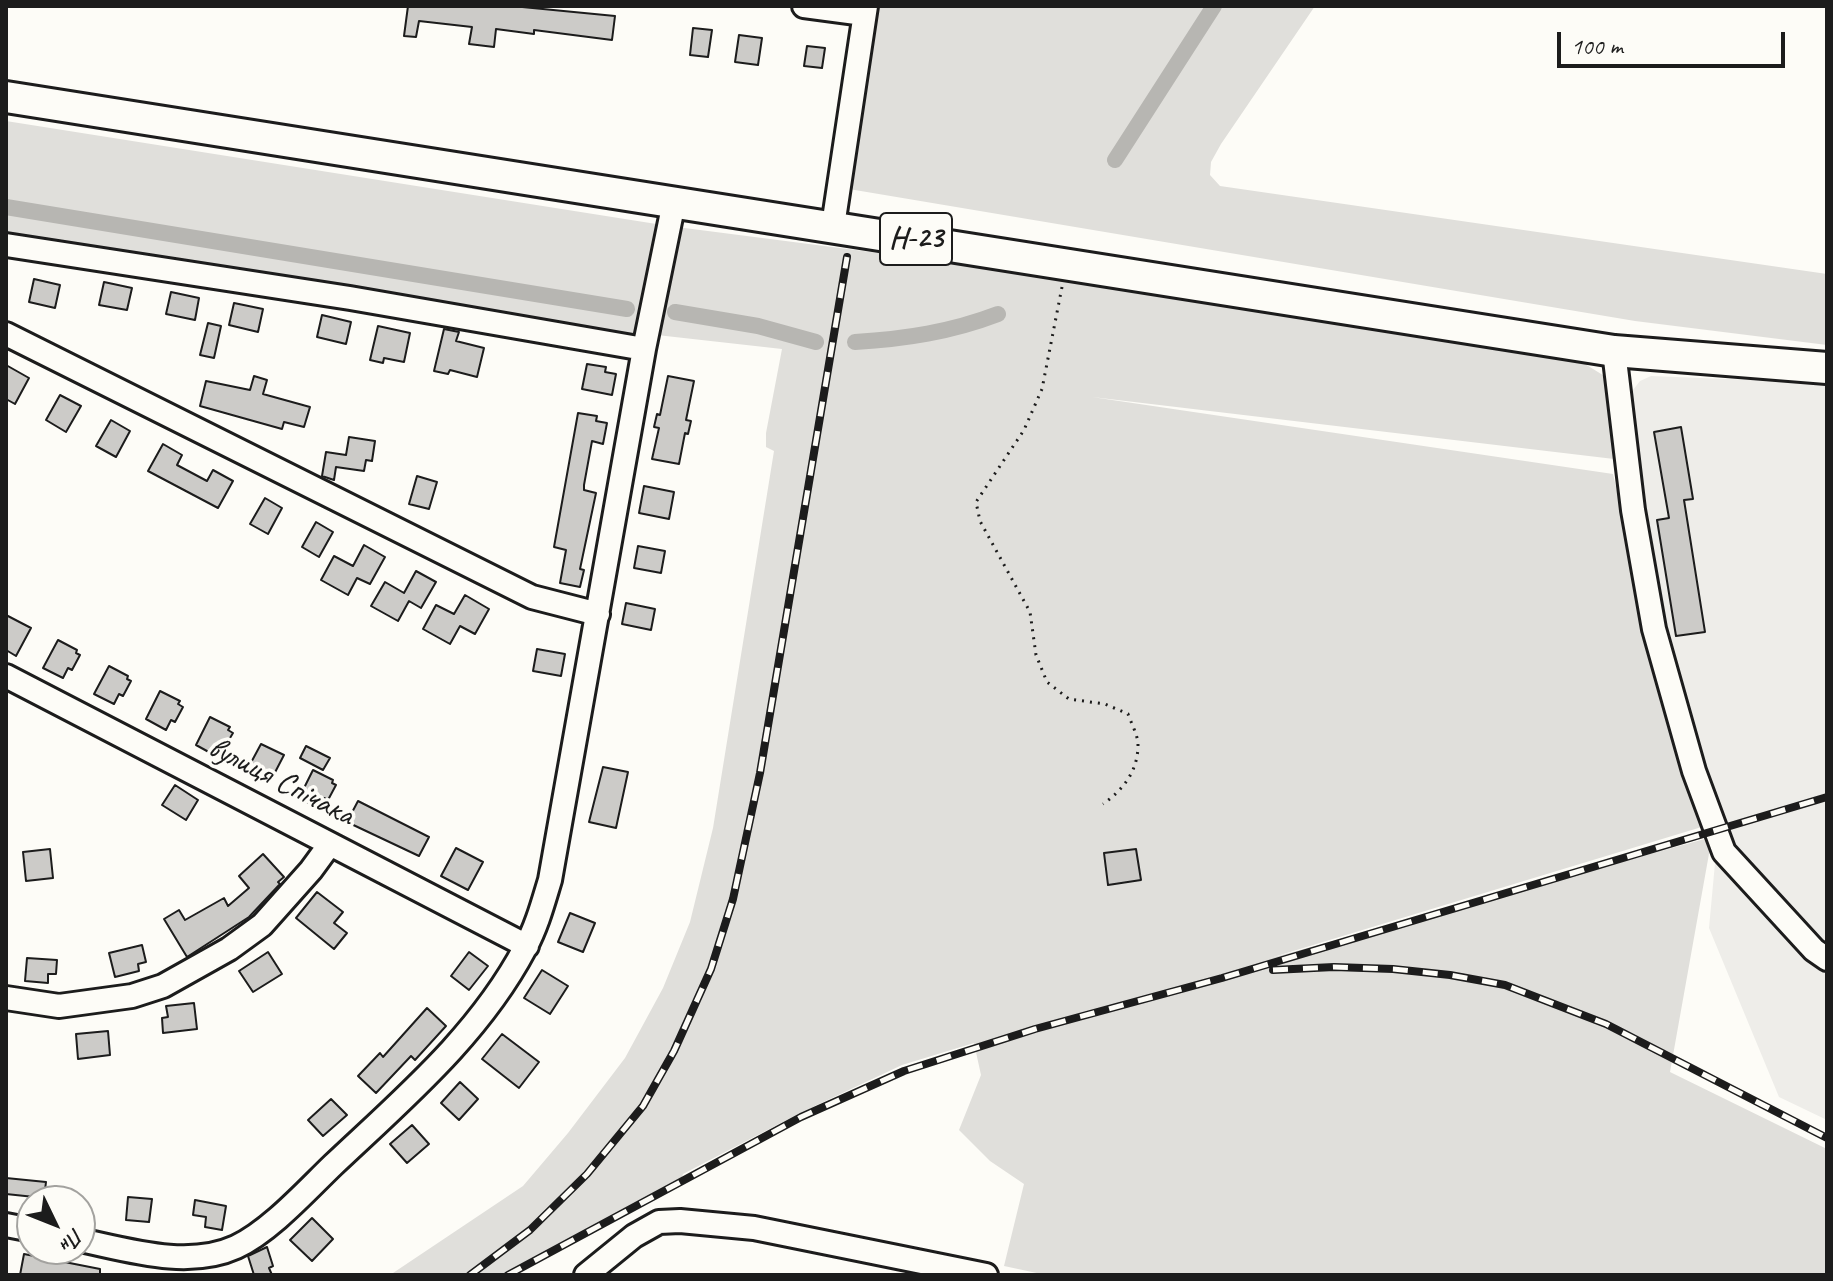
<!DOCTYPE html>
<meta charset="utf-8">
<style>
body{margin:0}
#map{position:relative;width:1833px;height:1281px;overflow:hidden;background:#fdfcf7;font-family:Caveat,sans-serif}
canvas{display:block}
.frame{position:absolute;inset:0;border:8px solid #1c1c1c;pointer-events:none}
.north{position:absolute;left:16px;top:1185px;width:80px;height:80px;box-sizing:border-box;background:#fdfcf7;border:2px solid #a3a29f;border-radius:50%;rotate:133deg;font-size:22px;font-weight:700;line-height:32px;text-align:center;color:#1c1c1c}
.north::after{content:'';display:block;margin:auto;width:28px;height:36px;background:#1c1c1c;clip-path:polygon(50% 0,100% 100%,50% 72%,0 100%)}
.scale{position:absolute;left:1557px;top:32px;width:228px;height:36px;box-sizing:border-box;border:4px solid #1c1c1c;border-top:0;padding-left:10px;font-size:24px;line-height:28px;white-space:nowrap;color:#1c1c1c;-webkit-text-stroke:6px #fdfcf7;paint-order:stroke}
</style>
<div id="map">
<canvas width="1833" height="1281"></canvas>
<div class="frame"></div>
<div class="north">Пн</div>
<div class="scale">100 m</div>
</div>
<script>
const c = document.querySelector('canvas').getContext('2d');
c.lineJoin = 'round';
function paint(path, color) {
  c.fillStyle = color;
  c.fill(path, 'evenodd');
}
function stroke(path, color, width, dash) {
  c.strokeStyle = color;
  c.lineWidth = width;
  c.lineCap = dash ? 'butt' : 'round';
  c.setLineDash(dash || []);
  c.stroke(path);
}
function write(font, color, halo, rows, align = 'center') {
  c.font = font + ' Caveat,sans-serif';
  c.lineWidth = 7;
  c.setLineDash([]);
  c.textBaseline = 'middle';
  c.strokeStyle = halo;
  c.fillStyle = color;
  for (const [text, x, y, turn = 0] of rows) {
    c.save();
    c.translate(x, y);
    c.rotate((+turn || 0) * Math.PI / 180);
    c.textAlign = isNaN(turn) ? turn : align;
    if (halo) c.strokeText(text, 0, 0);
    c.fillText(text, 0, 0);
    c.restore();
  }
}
paint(new Path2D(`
 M1651 376 1827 383V1120L1779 1097 1709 928 1719 820 1666 648 1642 499 1629 395 1640 381Z`), '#eeede9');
paint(new Path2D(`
 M866 6H1315L1221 144 1211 162 1210 175 1220 186 1827 274V345L1635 321 837 187Z
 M6 121 669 226 1073 278 1585 364 1606 377 1614 459 1092 397 1613 474 1636 572 1705 826 1267 959 1712 837 1670 1072 1827 1149V1275H1046L1004 1266 1024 1184 990 1161 959 1130 981 1075 974 1043 902 1065 800 1113 683 1174 680 1183 508 1275H390L523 1186 568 1133 625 1058 663 988 690 922 713 828 774 451 766 447V433L782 349 648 334 644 348 6 247Z`), '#e0dfdb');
stroke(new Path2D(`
 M1115 160 1214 6
 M6 207 627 309
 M675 312 758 326 816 342
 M855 342C905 339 951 332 998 314`), '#b7b6b2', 16);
const building = new Path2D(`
 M408 6H512L615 16 612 40 534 30V34L496 29 494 47 469 44 472 27 419 21 416 37 404 36Z
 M693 28 712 30 708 57 690 55Z
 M739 35 762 38 758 65 735 62Z
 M807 46 825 48 822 68 804 66Z
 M34 279 60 285 55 308 29 302Z
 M104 282 132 288 127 310 99 305Z
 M171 292 199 298 195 320 166 314Z
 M234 303 263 309 258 332 229 325Z
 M322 315 351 322 346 344 317 337Z
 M208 323 221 326 214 358 200 355Z
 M378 326 410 333 404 362 384 358 383 363 370 360Z
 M444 329 459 332 456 341 484 348 477 377 450 370 448 374 434 371Z
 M587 364 606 367 605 372 616 374 612 395 582 389Z
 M6 365 29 378 15 404 6 399Z
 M254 376 267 380 263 394 310 407 304 427 284 422 282 429 200 406 206 381 250 390Z
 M668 376 694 381 686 420 691 421 688 434 685 433 679 464 652 459 659 428 654 427 657 414 660 415Z
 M60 395 81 406 66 432 46 420Z
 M578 413 597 416 596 421 607 423 603 444 592 441 584 485V490L596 493 580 569 584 570 580 587 560 583 566 550 554 547Z
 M111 420 130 431 116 457 96 446Z
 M1681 427 1693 499 1684 500 1705 632 1676 636 1657 520 1669 518 1654 432Z
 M349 437 375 441 372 461 366 460 364 471 336 467 334 480 322 476 326 452 346 455Z
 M163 444 182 455 177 465 207 481 213 470 233 481 218 508 148 471Z
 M417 476 437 482 429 509 409 504Z
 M644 486 674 492 669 519 639 513Z
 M265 498 282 508 268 534 250 524Z
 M316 522 333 532 319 557 302 547Z
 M364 545 385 557 370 584 357 578 348 595 321 580 334 556 353 566Z
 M638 546 665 551 661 573 634 568Z
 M416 571 436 582 421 608 409 601 398 621 371 606 385 582 404 593Z
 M465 595 489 609 475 634 460 626 450 644 423 629 436 605 454 614Z
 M626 603 655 609 651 630 622 624Z
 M6 615 31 628 16 656 6 650Z
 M58 640 77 650 76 653 80 655 72 670 68 668 63 678 43 668Z
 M537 649 565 654 561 676 533 671Z
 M109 666 128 676 127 679 131 681 123 696 119 694 114 704 94 694Z
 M160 691 180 701 178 704 183 707 175 722 171 720 166 730 146 719Z
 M210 717 230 727 228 730 233 733 224 748 221 746 216 756 196 745Z
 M261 744 284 755 270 782 247 770Z
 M306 746 330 758 323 770 300 758Z
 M603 767 628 772 616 828 589 822Z
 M313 770 333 780 332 783 336 785 328 800 324 798 319 808 299 798Z
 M175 785 198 800 186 820 162 805Z
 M358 801 429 837 419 856 347 822Z
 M456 848 483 862 468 890 441 876Z
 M50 849 53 878 26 881 23 852Z
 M1136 849 1141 880 1108 885 1104 853Z
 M263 854 284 877 278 882 280 884 249 917 187 957 164 919 179 910 185 920 224 898 228 906 249 888 239 876Z
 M317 892 343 912 334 923 347 933 334 949 296 918Z
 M570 913 595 923 583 952 558 942Z
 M142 945 146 962 138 964 139 971 115 977 109 953Z
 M268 952 282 974 253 992 239 971Z
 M469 952 488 966 469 990 451 976Z
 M27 958 57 960 56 974H48V983L25 981Z
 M542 970 568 986 550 1014 524 998Z
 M194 1003 197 1029 163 1033 162 1018 168 1017 166 1006Z
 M427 1008 446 1026 415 1060 411 1056 376 1093 358 1076 380 1053 383 1057Z
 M108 1031 110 1055 78 1059 76 1034Z
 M502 1034 539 1062 519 1088 482 1059Z
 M460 1082 478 1099 459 1120 441 1103Z
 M331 1099 347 1115 323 1136 308 1120Z
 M412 1125 429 1144 407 1163 390 1144Z
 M6 1178 46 1182 44 1198 6 1194Z
 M128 1197 152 1199 149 1222 126 1220Z
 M195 1200 226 1206 222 1230 205 1227 206 1217 193 1215Z
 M312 1218 333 1239 312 1261 290 1240Z
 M267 1247 273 1266 269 1268 272 1275H254L248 1256Z
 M24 1254 100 1269V1275H20Z`);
paint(building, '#cccbc8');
stroke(building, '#1c1c1c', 2);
const minor = new Path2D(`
 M804 6 864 14
 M833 226 866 6
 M6 245 350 298 644 349
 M6 334 532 597 598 614
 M1614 351 1633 510 1654 629 1694 771 1724 852 1814 950 1827 959
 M6 676 527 946
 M6 998 59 1006 132 996 163 986 229 949 262 925 311 870 330 844
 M6 1225 32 1230
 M80 1240C128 1250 188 1269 236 1247 270 1231 306 1191 333 1165 404 1098 479 1035 525 948 537 926 543 903 550 880L644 349 674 202
 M586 1275 634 1236 659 1222 680 1221 754 1228 986 1275`);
const major = new Path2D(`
 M6 97 1614 351 1827 368`);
stroke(minor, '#1c1c1c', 28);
stroke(major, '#1c1c1c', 36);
stroke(new Path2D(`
 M1062 287 1042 389 1024 430 976 502 980 521 1030 612 1036 655 1047 682 1069 699 1105 704 1128 714C1131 723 1138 735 1138 745 1138 771 1123 790 1103 804`), '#1c1c1c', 3, [2, 6]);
stroke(minor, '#fdfcf7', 22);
stroke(major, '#fdfcf7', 30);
const rail = new Path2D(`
 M1273 970 1334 967 1393 969 1450 975 1505 985 1606 1024 1827 1138
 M470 1275 530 1230 587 1174 643 1106 674 1051 711 969 733 899 760 773 847 257
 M508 1275 801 1117 904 1071 1035 1029 1222 978 1827 797`);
stroke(rail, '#1c1c1c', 8);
stroke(rail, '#fdfcf7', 5, [15]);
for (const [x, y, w] of [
 [916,239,72]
]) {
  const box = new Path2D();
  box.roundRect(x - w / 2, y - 26, w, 52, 6);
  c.fillStyle = '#fdfcf7';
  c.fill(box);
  stroke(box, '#1c1c1c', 2);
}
write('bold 30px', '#1c1c1c', null, [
 ["Н-23",916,239]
]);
write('32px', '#1c1c1c', '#fdfcf7', [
 ["вулиця Спічака",281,782,27]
]);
</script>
